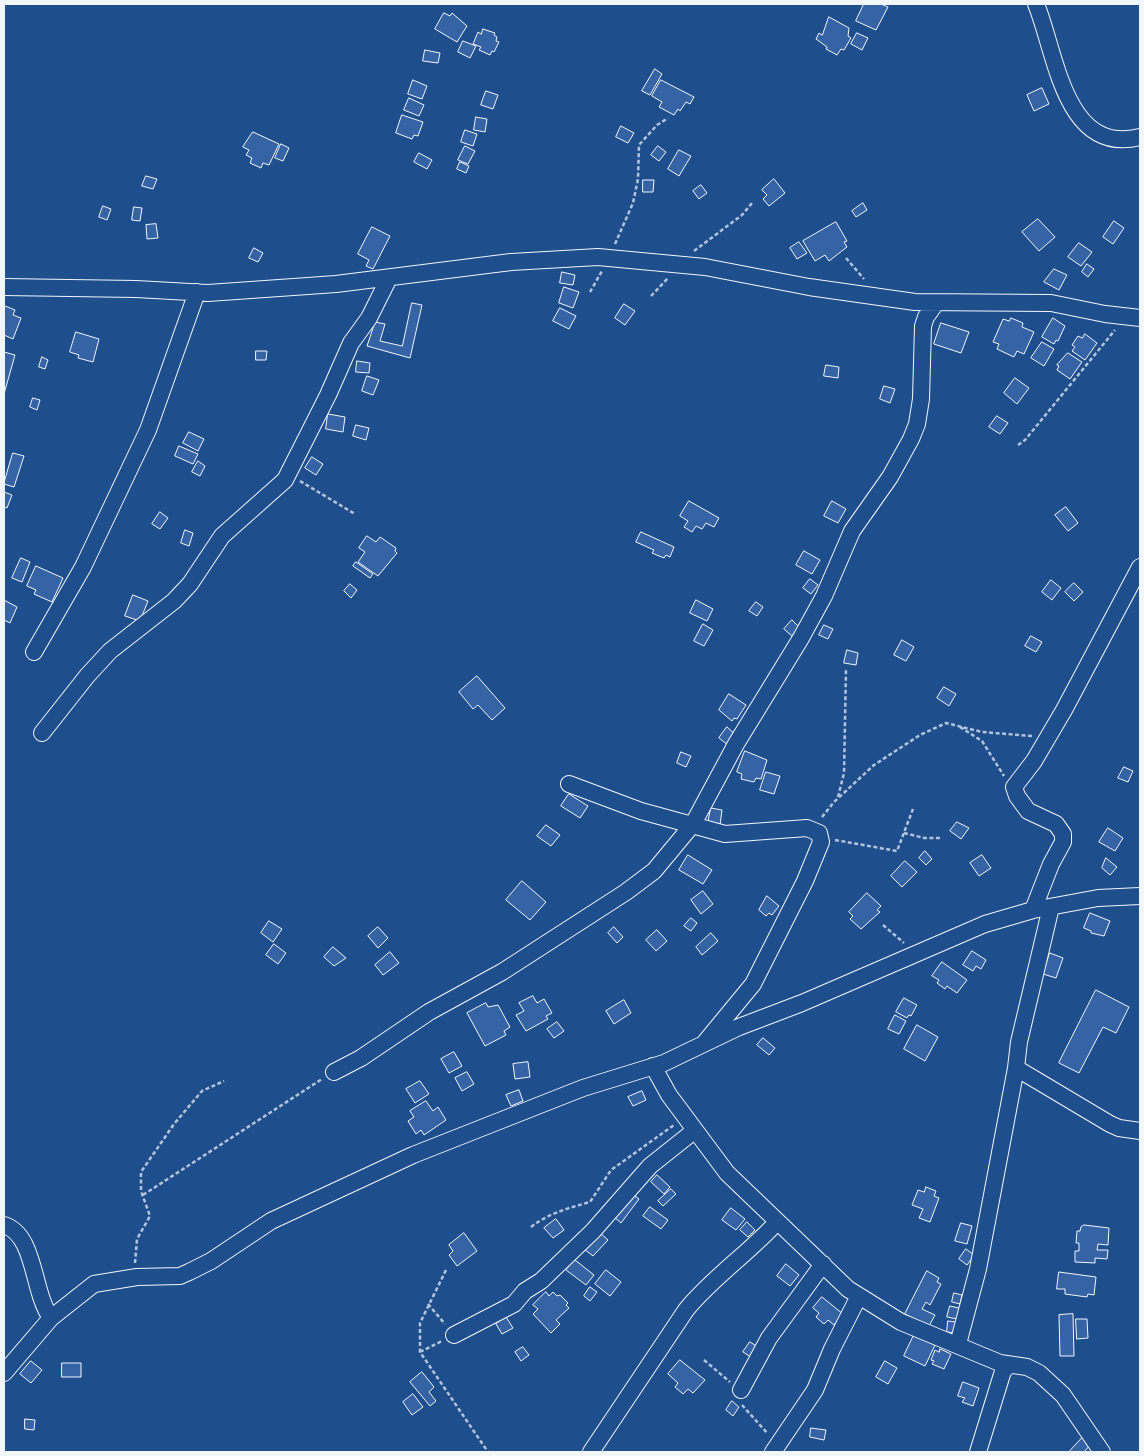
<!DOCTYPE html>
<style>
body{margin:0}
#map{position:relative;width:1144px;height:1456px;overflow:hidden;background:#1f4e8c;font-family:Lato,sans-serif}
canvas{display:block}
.frame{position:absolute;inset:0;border:5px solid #f2f6ff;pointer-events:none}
</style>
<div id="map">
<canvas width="1144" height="1456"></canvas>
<div class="frame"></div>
</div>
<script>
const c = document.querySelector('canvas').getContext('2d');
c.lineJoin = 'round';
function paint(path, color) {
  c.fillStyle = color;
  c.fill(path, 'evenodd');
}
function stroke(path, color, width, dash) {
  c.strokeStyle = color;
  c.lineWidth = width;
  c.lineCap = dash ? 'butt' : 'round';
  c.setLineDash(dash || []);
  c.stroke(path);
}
const building = new Path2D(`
 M864 4H881L888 7 876 30 856 21Z
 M444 13 450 16 452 13 467 26 457 42 435 29Z
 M829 17 849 28 848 36 851 38 844 50 841 49 837 55 826 49 827 47 816 39 819 33 822 35Z
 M483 29 495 33 494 35 497 37 496 41 499 42 494 52 492 51 490 55 479 50 481 47 473 44 478 32 481 34Z
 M857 33 868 38 862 50 851 44Z
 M463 41 476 46 470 58 458 52Z
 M425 50 440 53 438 63 423 61Z
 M655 69 662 74 650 95 642 91Z
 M413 80 427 86 422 99 408 94Z
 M661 80 694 97 690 104 686 102 680 111 678 109 674 115 659 107 662 102 652 96Z
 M1042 88 1049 104 1034 111 1027 95Z
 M486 91 498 95 493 109 481 105Z
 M409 98 424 105 419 116 404 110Z
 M402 115 423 122 418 136 414 135 412 139 396 133Z
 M476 117 487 119 485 132 474 130Z
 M621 126 634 133 628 143 616 137Z
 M465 130 477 134 473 146 461 142Z
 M253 132 279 144 269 165 263 163 261 168 250 163 252 158 246 155 249 150 243 147Z
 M281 144 289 148 283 161 275 158Z
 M465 146 475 151 468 164 458 160Z
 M658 146 666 152 659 161 651 155Z
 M679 150 691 156 679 176 668 169Z
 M419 153 432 160 427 169 414 162Z
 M460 162 469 166 466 173 457 169Z
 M146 176 157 179 153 189 142 186Z
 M774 179 785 193 769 206 763 199 767 195 762 190Z
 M643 180H654L653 192H643Z
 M701 185 707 193 699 199 693 191Z
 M863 203 867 210 856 217 852 211Z
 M103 206 111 209 107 220 99 217Z
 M134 207 142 208 140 221 132 220Z
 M1038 219 1055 237 1039 251 1022 232Z
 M1114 221 1124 228 1113 244 1103 237Z
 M836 222 847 241 844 242 847 247 829 261 825 255 815 261 803 241Z
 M156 224 158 238 147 239 146 225Z
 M372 227 390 236 373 269 366 266 369 260 358 254Z
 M799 242 807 253 797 259 790 248Z
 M1079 243 1092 252 1081 266 1068 257Z
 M254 248 263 253 258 262 249 258Z
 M1087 264 1094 269 1088 277 1082 272Z
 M1054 269 1067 275 1059 290 1044 282Z
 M562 272 575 275 573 285 560 283Z
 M564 287 579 292 573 308 559 303Z
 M412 303 422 305 410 358 367 346 375 322 385 324 380 341 402 346Z
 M624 304 635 311 625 325 615 318Z
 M5 306 15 310 13 315 21 318 13 339 4 335Z
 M560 308 576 316 569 329 553 321Z
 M1011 318 1023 323 1022 327 1034 332 1024 354 1017 351 1014 357 997 349 999 344 993 342 1003 319 1009 321Z
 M1053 318 1065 326 1058 341 1056 340 1054 344 1042 337Z
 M941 323 969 332 961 353 934 344Z
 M76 332 99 339 93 362 78 358 79 355 70 352Z
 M1085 334 1097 343 1085 360 1072 351 1075 347 1072 345 1078 336 1082 338Z
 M1042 342 1054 349 1044 366 1031 358Z
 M256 351H267L266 360H256Z
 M4 352 15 355 4 394Z
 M1068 353 1082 362 1070 379 1057 370 1059 366 1057 365Z
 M42 357 48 360 45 369 39 367Z
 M357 361 370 363 369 373 356 372Z
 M826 365 839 367 838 378 824 376Z
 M367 376 379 380 373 395 362 391Z
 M1015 378 1029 388 1017 404 1004 393Z
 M884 386 895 389 890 403 880 399Z
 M33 398 40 400 37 410 30 407Z
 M328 414 345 417 343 432 326 429Z
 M997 416 1008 423 1000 434 989 427Z
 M356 425 369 428 366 440 353 436Z
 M189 432 204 439 198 451 183 443Z
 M179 446 198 454 193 464 175 456Z
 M13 453 24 456 14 487 4 484Z
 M312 457 323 464 316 475 305 468Z
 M198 461 205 466 200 476 192 472Z
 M4 492 12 495 7 508 4 507Z
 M689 501 719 518 714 527 706 523 702 529 696 526 692 532 684 527 688 521 680 516Z
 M832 501 846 509 838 523 824 516Z
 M1066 507 1078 523 1068 531 1055 515Z
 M160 512 168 518 160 529 152 524Z
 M185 530 193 533 189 546 181 543Z
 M641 532 674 547 670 557 666 555 664 558 652 553 654 550 636 542Z
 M367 536 376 542 380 537 396 548 395 551 397 553 378 576 358 562 365 552 359 548Z
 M804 551 820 560 812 574 796 565Z
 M21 558 30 562 22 582 12 578Z
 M356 562 373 574 370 578 353 566Z
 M36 566 63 578 52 602 34 594 36 590 27 586Z
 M810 579 818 585 811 594 803 588Z
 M1051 580 1061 588 1052 600 1042 592Z
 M1074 583 1083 592 1074 601 1065 592Z
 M350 584 357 590 351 598 344 591Z
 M133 595 148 601 140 621 125 616Z
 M4 600 17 607 10 623 4 620Z
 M696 600 713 609 707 621 690 613Z
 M756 602 763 607 757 616 749 611Z
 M792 620 799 627 792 636 784 629Z
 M703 624 713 630 704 646 694 641Z
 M824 625 833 629 828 639 819 635Z
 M1031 636 1042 642 1036 652 1025 646Z
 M902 640 914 647 906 661 894 655Z
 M847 650 858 653 856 665 844 663Z
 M477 676 505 708 492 720 478 705 473 709 459 692Z
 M944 687 956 694 949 706 937 698Z
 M729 694 746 705 737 719 734 718 732 721 719 710Z
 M727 727 736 735 728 745 719 738Z
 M745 751 767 760 761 779 756 778 754 782 741 779 742 774 737 772Z
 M681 752 691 756 686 767 677 763Z
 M1124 767 1133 771 1128 782 1118 778Z
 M766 772 780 776 774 794 760 790Z
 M569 794 588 806 580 818 561 806Z
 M711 808 722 810 720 825 708 823Z
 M957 822 969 828 961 839 950 831Z
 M546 825 560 835 551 846 537 836Z
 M1108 828 1123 838 1115 851 1099 842Z
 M925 851 932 859 926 865 919 858Z
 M688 855 712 870 703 884 679 870Z
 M982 855 991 868 979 876 970 863Z
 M1106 858 1117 867 1110 875 1102 868Z
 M905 861 917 872 902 887 891 876Z
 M522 881 546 902 530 920 506 900Z
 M703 891 713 904 701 914 691 900Z
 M867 893 881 906 877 910 880 912 861 929 850 919 853 916 849 912Z
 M767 896 779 906 772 915 769 913 766 916 759 910Z
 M1090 913 1110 921 1104 936 1091 933V931L1084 928Z
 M691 918 697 923 691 931 684 926Z
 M269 921 282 929 273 942 261 933Z
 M378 927 388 938 378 948 368 936Z
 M614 927 623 937 617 943 608 933Z
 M657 930 667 941 656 951 646 940Z
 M711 933 718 941 702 955 696 947Z
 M274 944 286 953 278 964 266 955Z
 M333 947 346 958 334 966 324 957Z
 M972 951 986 960 981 969 976 966 973 971 963 965Z
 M390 952 399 963 383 975 375 965Z
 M1050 953 1063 958 1056 978 1043 974Z
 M942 962 967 980 957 993 947 986 945 989 937 983 939 980 932 976Z
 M1096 990 1129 1007 1116 1033 1103 1027 1079 1073 1059 1063Z
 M533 996 537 1003 544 999 552 1013 546 1016 548 1019 526 1031 516 1015 524 1011 519 1003Z
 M904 998 917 1005 911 1016 909 1015 907 1018 896 1012Z
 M624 1000 631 1013 614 1024 606 1011Z
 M486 1003 488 1007 498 1005 510 1027 504 1031 506 1035 485 1046 467 1013Z
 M895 1015 906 1021 899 1034 888 1029Z
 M557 1022 564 1031 554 1038 547 1029Z
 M917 1025 938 1037 925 1061 904 1049Z
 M763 1038 775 1048 769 1055 757 1045Z
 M454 1052 462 1066 449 1073 441 1059Z
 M528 1062 530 1077 515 1079 513 1064Z
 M467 1072 474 1084 462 1091 455 1078Z
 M420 1081 429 1094 415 1103 406 1089Z
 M519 1090 523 1101 511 1106 506 1095Z
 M642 1091 646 1100 633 1106 628 1097Z
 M426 1101 433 1111 438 1107 446 1120 424 1135 421 1130 416 1134 408 1121 414 1117 410 1111Z
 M657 1175 670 1187 664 1194 651 1182Z
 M926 1187 936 1191 934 1196 939 1198 930 1222 919 1218 923 1209 912 1205 918 1190 924 1192Z
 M671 1189 676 1194 663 1206 658 1201Z
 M631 1193 639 1199 621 1223 613 1216Z
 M650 1207 668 1220 661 1229 643 1216Z
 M731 1208 745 1219 736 1230 722 1220Z
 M556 1219 564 1230 553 1238 544 1228Z
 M747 1222 755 1230 748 1237 740 1230Z
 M961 1223 972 1226 967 1244 955 1241Z
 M1084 1225 1109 1228 1108 1245 1098 1244 1097 1250H1108L1107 1259 1095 1258V1263L1075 1262V1251H1079V1243H1076L1077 1231H1080L1081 1227Z
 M599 1232 608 1240 593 1256 584 1249Z
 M464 1233 477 1251 457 1266 449 1255 453 1251 449 1245Z
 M966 1249 974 1255 967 1265 959 1259Z
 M575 1260 594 1275 586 1285 566 1270Z
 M786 1264 799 1275 790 1286 777 1276Z
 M606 1270 621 1282 610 1296 595 1284Z
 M927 1271 939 1278 937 1282 941 1284 930 1305 926 1302 922 1309 935 1315 929 1326 905 1314Z
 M1059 1272 1096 1277 1094 1295 1088 1294 1087 1297 1065 1294V1289H1057Z
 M590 1287 597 1292 590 1301 584 1296Z
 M546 1292 549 1296 553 1292 557 1296 560 1295 568 1303 566 1305 569 1308 556 1320 560 1324 551 1333 533 1314 538 1309 533 1305Z
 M954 1293 962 1295 960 1304 952 1302Z
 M822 1297 843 1314 834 1325 828 1320 824 1324 816 1317 819 1313 813 1308Z
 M950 1306 959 1308 957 1319 947 1317Z
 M1073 1314 1074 1356H1060L1059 1315Z
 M506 1317 513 1328 502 1334 496 1324Z
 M1076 1319H1087L1088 1338 1077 1339Z
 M948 1321 956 1322 955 1333 947 1332Z
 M914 1335 935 1345 925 1366 904 1356Z
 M750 1342 761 1349 754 1359 743 1352Z
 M523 1347 529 1355 521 1361 515 1352Z
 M940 1349 951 1354 944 1369 932 1364 934 1361 931 1360 935 1350 939 1352Z
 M680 1360 705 1380 693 1393 688 1389 683 1394 675 1387 678 1383 668 1374Z
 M31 1361 42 1370 31 1383 20 1374Z
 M885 1361 897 1368 888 1384 876 1377Z
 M62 1363H81V1377H62Z
 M422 1372 434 1387 429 1392 436 1401 430 1406 410 1382Z
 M963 1382 979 1388 973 1406 962 1402 965 1398 958 1396Z
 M413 1394 423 1407 412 1415 403 1402Z
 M732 1401 739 1407 733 1416 726 1410Z
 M25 1419 35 1420 34 1430 25 1429Z
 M811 1428 826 1430 824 1440 810 1437Z
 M1083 1437 1091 1444 1084 1452H1069Z`);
paint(building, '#3563a3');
stroke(building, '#f2f6ff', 1);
const minor = new Path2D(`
 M1036 4C1056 52 1064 156 1140 137
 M4 287 136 289 208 293 336 284 511 262 598 257 705 267 809 287 915 302 1051 303 1105 314 1140 318
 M34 652 83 567 148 430 197 292
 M42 733 87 676 110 651 174 601 190 584 222 536 285 480 328 395 351 343 369 318 389 278
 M569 784 641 811 725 834 807 828 819 833 821 842 805 881 753 984 706 1041
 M1051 907 1019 1042 1016 1068 1110 1124 1119 1128 1140 1131
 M1033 910 1051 864 1063 842V834L1056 824 1028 811 1017 796 1014 787 1034 761 1064 710 1140 567
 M653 1066 669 1095 727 1173 848 1289 901 1322 1000 1363 1027 1367 1039 1373 1063 1395 1102 1452
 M334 1072 361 1058 429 1012 502 972 626 892 654 871 693 824 736 744 801 638 824 596 852 531 890 477 911 439 917 424 921 399 923 326 926 317 936 303
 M4 1225C36 1235 32 1292 51 1318
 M454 1335 514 1304 525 1291 541 1281 593 1231 650 1166 694 1131
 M958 1344 978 1269 1016 1068
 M4 1373 51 1318 94 1284 137 1277 180 1276 189 1272 211 1261 271 1221 413 1155 583 1088 664 1063 739 1027 802 1003 985 924 1033 910 1098 898 1140 896
 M741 1390 769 1338 823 1264
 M591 1452 686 1310C713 1277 749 1253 777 1222
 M773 1452 815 1390 832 1349 859 1296
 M978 1452 1003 1371 1009 1365`);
stroke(minor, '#f2f6ff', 18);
stroke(new Path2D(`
 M615 244 633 203 638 179 639 145 657 125 668 118
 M694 251 742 215 752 203
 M846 258 864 279
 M590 292 602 271
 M651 296 668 278
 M1018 445 1025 440 1115 330
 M300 481 355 514
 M960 727 982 741 1004 776
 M838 797 844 773 846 669
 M822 817 834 802 874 765 920 735 946 723 982 732 1032 736
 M904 833 924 838H942
 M835 840 897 851 913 809
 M883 925 904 943
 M143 1195 322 1079
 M531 1227C549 1213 569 1208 590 1202L611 1170 674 1125
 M135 1263 137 1239 150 1216 141 1191V1172L174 1124 202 1091 224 1081
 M446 1270 420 1323V1352L488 1452
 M428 1304 445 1324
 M420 1352 442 1341
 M704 1360 730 1382
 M742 1405 768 1434`), '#b3c4dc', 2.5, [4, 2.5]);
stroke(minor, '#1f4e8c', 16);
</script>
